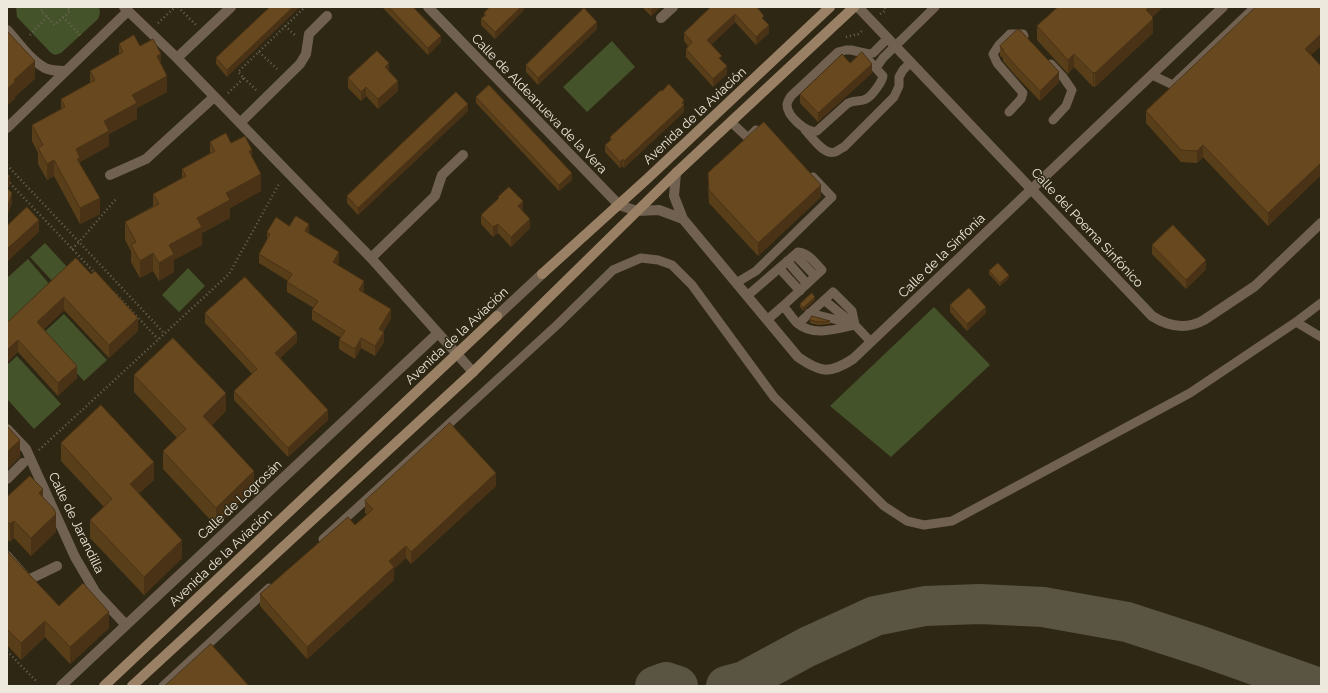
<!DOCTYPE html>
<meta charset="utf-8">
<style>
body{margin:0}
#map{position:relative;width:1328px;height:693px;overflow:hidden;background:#2e2714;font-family:Raleway,sans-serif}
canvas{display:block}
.frame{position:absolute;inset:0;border:8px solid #eee9dd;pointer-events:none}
</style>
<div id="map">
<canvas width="1328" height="693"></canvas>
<div class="frame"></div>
</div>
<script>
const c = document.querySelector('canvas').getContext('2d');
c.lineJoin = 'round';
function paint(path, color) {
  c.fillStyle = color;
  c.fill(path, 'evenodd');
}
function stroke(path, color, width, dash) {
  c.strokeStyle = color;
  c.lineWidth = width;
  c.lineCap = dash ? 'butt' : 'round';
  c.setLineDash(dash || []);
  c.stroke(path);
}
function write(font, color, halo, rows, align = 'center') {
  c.font = font + ' Raleway,sans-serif';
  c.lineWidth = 3;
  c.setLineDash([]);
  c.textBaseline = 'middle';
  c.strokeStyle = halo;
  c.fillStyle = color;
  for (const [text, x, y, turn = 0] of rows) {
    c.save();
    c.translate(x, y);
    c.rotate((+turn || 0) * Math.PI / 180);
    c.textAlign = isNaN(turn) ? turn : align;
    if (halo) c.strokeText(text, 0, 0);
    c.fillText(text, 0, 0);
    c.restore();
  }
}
paint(new Path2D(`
 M16 7H99L100 13 98 19 61 53 55 55 51 53 17 17Z
 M612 41 635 67 587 112 563 87Z
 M45 243 69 269 54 283 30 257Z
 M28 259 51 286 7 325V278Z
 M188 268 205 286 179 312 162 295Z
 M934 307 990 365 891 457 830 406Z
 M64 314 107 360 84 381 41 335Z
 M17 356 61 404 34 429 7 399V365Z`), '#445329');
stroke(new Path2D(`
 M655 686 666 682 678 686
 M726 686 744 681 807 647 875 616 925 606 980 604 1043 607 1127 622 1204 647 1314 686`), '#5a5442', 40);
stroke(new Path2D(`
 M45 7 41 11 55 25 70 11 67 7
 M178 7 196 25
 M880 14 885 11V7
 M63 17 82 37
 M158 23 175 7
 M285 26 295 35
 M30 35 47 17
 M846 37 858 34 863 30
 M259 52 277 69
 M244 78 256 90
 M228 93 244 78 238 72 305 7
 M7 165 79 242 116 199
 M7 180 96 274
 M72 249 79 242 164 333
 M114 292 158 339
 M39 450 229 274 280 182
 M7 651 37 682`), '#6c6555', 2.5, [1, 3]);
stroke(new Path2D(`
 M863 54 883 76C882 82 872 96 866 99 860 102 852 100 847 104L817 131C807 134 787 116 787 105 787 102 789 99 791 96L838 52 846 50H851L869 54 873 53 888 38
 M1051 64 1063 77 1072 90 1066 106 1053 120
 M876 68 883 58 935 7
 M1152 75 1173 85 1255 7
 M1009 112 1021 99 1023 93 997 63 993 54 999 45 1010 34H1023L1024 36
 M731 122 748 138 756 130
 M805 130C812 137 824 156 835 152 838 151 841 148 844 147L894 97 899 86V77L903 70 911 62
 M795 255 815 276
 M787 261 807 284
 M779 268 800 291
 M736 283 756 271 832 197 813 177
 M747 296 798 252C809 253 815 263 822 270L783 306
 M824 300 852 323
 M809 313 854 324
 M767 320 783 306C788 311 792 318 797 323 813 337 837 329 855 325L871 342
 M1296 322 1321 337
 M798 324 833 292 852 311 855 325
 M323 539 557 325 613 270 641 258 658 260 672 265 692 285 774 397 884 506 907 521 924 525 952 521 1190 393 1296 322 1321 303
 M163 686 269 588`), '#706150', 9);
stroke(new Path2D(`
 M124 7 177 58 371 258 473 372
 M428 7 619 205 637 211 659 210 683 219
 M858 7 1152 316C1169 327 1186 330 1204 320L1255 286 1321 223
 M661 18 673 7
 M7 30C18 42 30 60 45 68 51 71 59 71 66 71
 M177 58 231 7
 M240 123 300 64 306 54 309 34 327 16
 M7 128 128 11
 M676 173 674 196 683 219 798 357C821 373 830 374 853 359L1223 7
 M110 175 146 159 214 97
 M371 258 435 196 442 175 463 155
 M497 316 542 274
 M7 429 26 449 75 557 96 593 126 625
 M7 479 23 463
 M7 556 28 580 57 566
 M61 686 438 333`), '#706150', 10);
stroke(new Path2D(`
 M542 274 647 179 830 7
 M104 686 497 316
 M132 686 473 372 676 173 854 7`), '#9a8166', 10);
paint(new Path2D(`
 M270 7 227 77 216 64V58Z
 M382 7H413L441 42 428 55Z
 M488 7H524V10L495 39 481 25V18L484 16V13L488 9Z
 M642 7H660L651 16Z
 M711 7 764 20 769 33 756 45 735 22 711 45 722 61 727 74 713 87 686 57V49L688 46 684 41V33Z
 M1321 7V46L1311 55 1321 66V175L1268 226 1203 157 1197 163 1181 162 1146 123V111Z
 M1153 17V33L1095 87 1094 86 1093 87 1074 67 1068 74 1037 40V26Z
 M597 29 538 85 526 72V65Z
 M119 44 140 46 161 64 167 92 137 108V119L109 134V146L80 162V164L100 214 80 224 54 176 47 180 38 164V153L32 141V125L61 109V99L90 83V71L119 55Z
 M1000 46 1059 82 1040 101 1015 75 1003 61V58L1000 56Z
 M850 63 872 73 818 122 800 103V94Z
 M389 72 398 91 378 109 366 96 361 101 348 88V78Z
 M476 97 572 180 559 191 476 103Z
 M684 107V112L624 168 623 166 620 168 605 152V145L610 141V137Z
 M468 111 358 215 347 203V196Z
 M210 142 231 143 252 157 261 191 230 208V218L202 233V245L174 260V272L159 281 153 271 140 278 131 262V251L125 240V222L153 206V194L182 179V169L210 153Z
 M708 173 821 197 758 256 709 203 708 186Z
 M498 197 523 211 530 228 511 247 498 233 493 237 481 224V215L498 199Z
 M289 226 309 234 339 262 337 264 364 290 363 292 391 319 383 332 384 342 375 356 361 348 355 359 339 349V340L341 338 312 320V310L314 308 287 292V282L288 281 259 263V254L267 240V232Z
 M1152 245 1206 269 1186 289 1152 254Z
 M76 258 138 331 109 358 64 310 44 329 77 378 58 396 18 352 7 323Z
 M989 271 1009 278 1000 286 989 274Z
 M815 300 803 311 800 307V304Z
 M950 305 986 313 967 331 950 312Z
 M205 313 297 342 280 358 328 420 288 457 234 400V391L252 374 205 323Z
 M810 320 830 321V324L818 325 810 323Z
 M134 375 226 411 212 425 254 489 216 526 163 469V451L177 438 134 392Z
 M61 443 154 480 139 493 182 558 144 595 90 538V520L104 507 61 461Z
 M496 486 411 564 406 558 394 569V580L307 659 260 606V594L355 525 367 515 365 513V501Z
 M7 497H43L56 532 31 556 14 538 10 542 7 539Z
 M7 551 59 606 109 628 70 664 45 637 21 660 7 645Z`), '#593e1a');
paint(new Path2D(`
 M293 7H300L227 77V70Z
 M521 7H524V10L495 39V32Z
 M654 7H660L651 16V10Z
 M1149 7H1163L1153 17V33L1095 87V73Z
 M735 14V22L707 49V40Z
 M597 22V29L538 85V78Z
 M769 25V33L756 45V37Z
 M1321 34V46L1305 61V49Z
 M441 36V42L428 55V48Z
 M161 54V70L157 56Z
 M1074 54V67L1068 74V60Z
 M35 61V79L15 97V99L7 106V89L14 80Z
 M389 63V73L385 67Z
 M872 64V73L818 122V113Z
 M727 66V74L713 87V79Z
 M1059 72V82L1040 101V91Z
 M1094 72V86L1093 87V73Z
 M167 76V92L137 108V119L109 134V146L80 162V174L76 149 132 95Z
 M398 81V91L378 109V99Z
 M366 87V96L361 101V92Z
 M684 100V112L624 168V161Z
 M468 104V111L358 215V208Z
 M1203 145V157L1197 163V151Z
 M252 150V168L249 151Z
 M623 159V166L620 168V162Z
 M54 160V176L47 180V164Z
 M1321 163V175L1268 226V213Z
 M572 173V180L559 191V185Z
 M261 174V191L230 208V218L202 233V245L174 260V272L159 281V263L169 245 197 218 226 193Z
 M10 176V186L7 189V179Z
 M821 185V197L758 256V243Z
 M12 193V203L7 217V208Z
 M100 198V214L80 224V208Z
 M523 201V211L518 206Z
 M530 219V228L511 247V237Z
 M39 220V232L7 262V249Z
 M309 224V234L305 231Z
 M498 224V233L493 237V227Z
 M339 252V262L333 271V262Z
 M153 253V271L140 278V261Z
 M1206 260V269L1186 289V280Z
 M1009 275V278L1000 286V283Z
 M364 281V290L359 299V290Z
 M64 297V310L37 335V322Z
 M815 297V300L803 311V308Z
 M986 307V313L967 331V324Z
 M391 309V319L379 339V329Z
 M138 318V331L109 358V345Z
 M384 332V342L375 356V346Z
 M297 333V342L275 363V353Z
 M361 338V348L355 359V349Z
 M18 340V352L7 363V350Z
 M77 366V378L58 396V383Z
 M226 393V411L203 434V416Z
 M328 410V420L288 457V448Z
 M20 440V457L7 470V452Z
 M154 462V480L130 502V484Z
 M254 471V489L216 526V508Z
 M496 473V486L411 564V552Z
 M43 489V507L39 493Z
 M56 514V532L31 556V538Z
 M14 521V538L10 542V524Z
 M182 540V558L144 595V577Z
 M406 546V558L394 569V580L307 659V647L389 561Z
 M109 612V628L70 664V647Z
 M45 621V637L21 660V643Z`), '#493215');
const building = new Path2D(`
 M270 7H293L227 70 216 58Z
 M389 7H413L441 36 428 48Z
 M490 7H521L495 32 481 18 486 15 484 13Z
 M648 7H654L651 10Z
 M711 7H757L764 16 762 18 769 25 756 37 735 14 707 40 722 56 719 58 727 66 713 79 686 49 692 42 684 33Z
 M1058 7H1149L1146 10 1153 17 1152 18 1153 19 1095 73 1094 72 1093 73 1074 54 1068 60 1037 26Z
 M1256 7H1321V34L1305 49 1321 66V163L1268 213 1203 145 1197 151 1181 150 1146 111Z
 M584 8 597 22 538 78 526 65Z
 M1017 30H1020L1059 72 1040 91 1015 65 1003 51 1004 50 1000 46Z
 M7 31 35 61 14 80 15 82 7 89Z
 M134 35 140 46 153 39 161 54 157 56 167 76 132 95 137 103 104 121 109 131 76 149 80 158 77 159 100 198 80 208 54 160 47 164 38 148 43 145 32 125 65 107 61 99 95 80 90 71 123 52 119 44Z
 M377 51 389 63 385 67 398 81 378 99 366 87 361 92 348 78Z
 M862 52 872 64 818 113 800 94 842 54 850 63Z
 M669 84 684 100 682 103 684 105 624 161 623 159 620 162 605 145 612 139 610 137 661 90 662 91Z
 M489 85 572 173 559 185 476 97Z
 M456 92 468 104 358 208 347 196Z
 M764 122 821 185 758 243 709 190 708 173Z
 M226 133 231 143 245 136 252 150 249 151 261 174 226 193 230 200 197 218 202 227 169 245 174 254 159 263 153 253 140 261 131 245 136 242 125 222 159 204 153 194 186 176 182 169 215 151 210 142Z
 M7 174 10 176 7 179Z
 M509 187 523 201 518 206 530 219 511 237 498 224 493 227 481 215 499 198 498 197Z
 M7 188 12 193 7 208Z
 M27 207 39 220 7 249V226Z
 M296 216 309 224 305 231 339 252 333 262 364 281 359 290 391 309 379 329 384 332 375 346 361 338 355 349 339 340 345 331 312 310 318 301 287 282 292 274 259 254 270 234 267 232 276 217 289 226Z
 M1173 225 1206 260 1186 280 1152 245Z
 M76 258 91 274 95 271 138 318 109 345 64 297 37 322 77 366 58 383 18 340 7 350V323Z
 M998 263 1009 275 1000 283 989 271Z
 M245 277 297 333 275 353 328 410 288 448 234 391 257 369 205 313Z
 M969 288 986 307 967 324 950 305Z
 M812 293 815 297 803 308 800 304Z
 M812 316 830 321 818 322 810 320Z
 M173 338 226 393 203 416 254 471 216 508 163 451 186 429 134 375Z
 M101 405 154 462 130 484 182 540 144 577 90 520 112 499 61 443Z
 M450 423 496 473 411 552 406 546 389 561 394 567 307 647 260 594 348 517 355 525 373 509 365 501Z
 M7 426 20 440 7 452Z
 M30 476 43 489 39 493 54 509 56 514 31 538 14 521 10 524 7 521V497Z
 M7 551 59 606 83 583 109 612 70 647 45 621 21 643 7 629Z
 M211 644 249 686H165Z`);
paint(building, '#68481e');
stroke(building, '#493215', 1);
write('13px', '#eee9dd', '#2e2714', [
 ["Calle de Aldeanueva de la Vera",539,104,46],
 ["Avenida de la Aviación",695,116,-43],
 ["Calle del Poema Sinfónico",1087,228,47],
 ["Calle de la Sinfonía",942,256,-44],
 ["Avenida de la Aviación",457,336,-43],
 ["Calle de Logrosán",240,500,-43],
 ["Calle de Jarandilla",76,523,64],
 ["Avenida de la Aviación",221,558,-43]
]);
</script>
